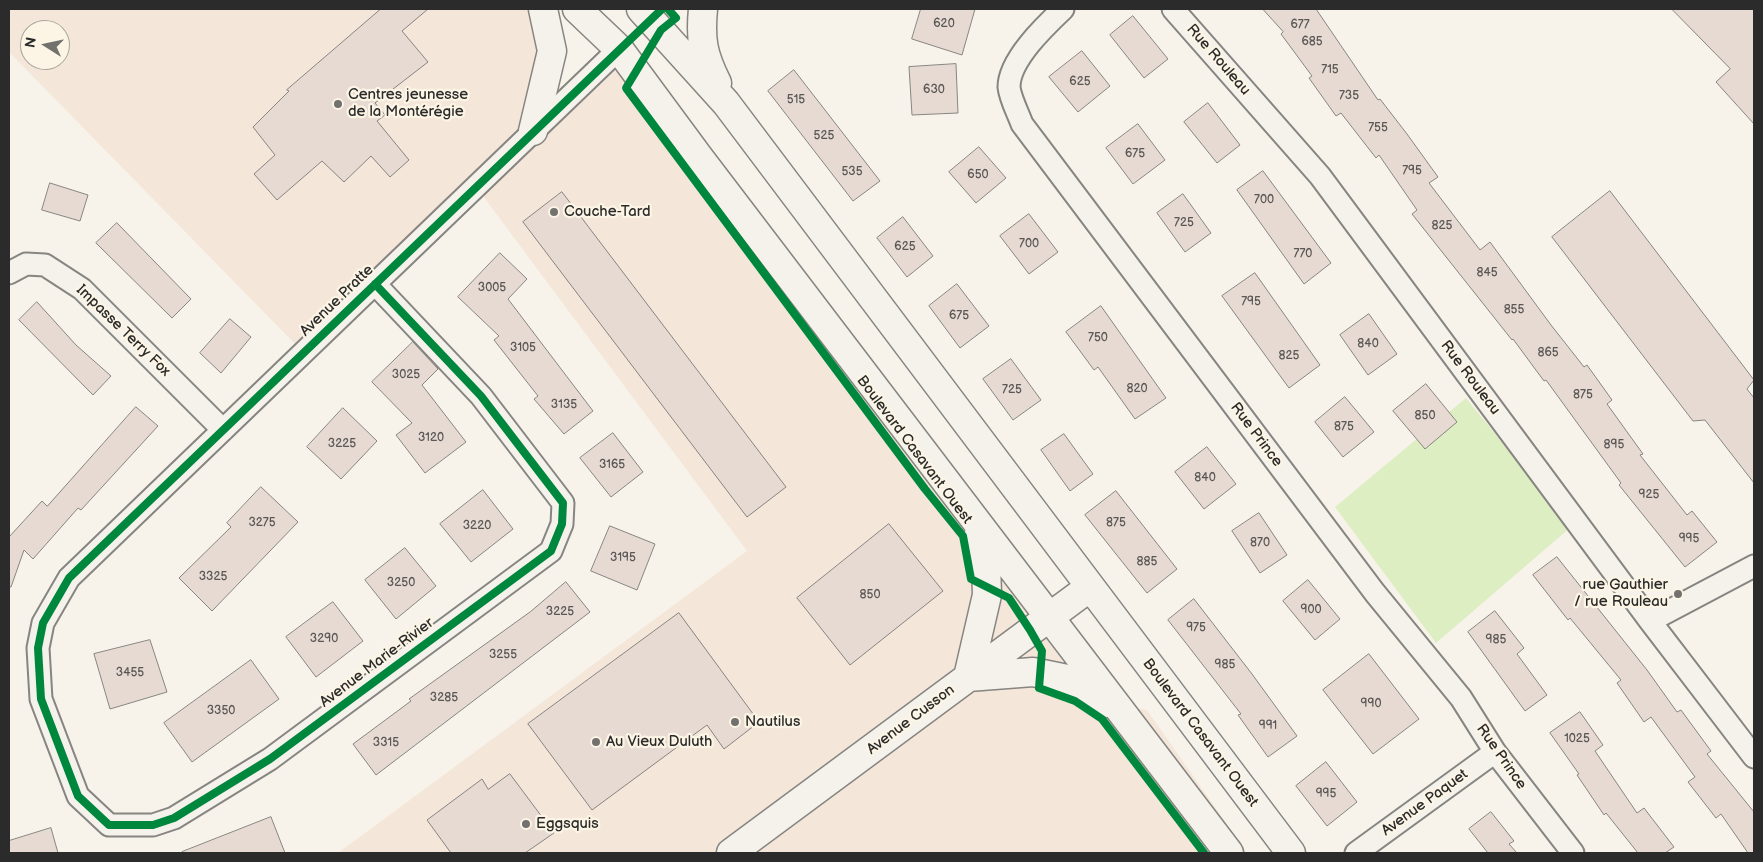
<!DOCTYPE html>
<meta charset="utf-8">
<style>
body{margin:0}
#map{position:relative;width:1763px;height:862px;overflow:hidden;background:#f7f3ea;font-family:"Balsamiq Sans",sans-serif}
canvas{display:block}
.frame{position:absolute;inset:0;border:10px solid #2b2b2b;pointer-events:none}
.north{position:absolute;left:20px;top:20px;width:50px;height:50px;box-sizing:border-box;background:#fcf5e5;border:1px solid #a8a49b;border-radius:50%;rotate:280deg;font-size:14px;font-weight:700;line-height:20px;text-align:center;color:#2b2b2b}
.north::after{content:'';display:block;margin:auto;width:18px;height:22px;background:#72716e;clip-path:polygon(50% 0,100% 100%,50% 72%,0 100%)}
</style>
<div id="map">
<canvas width="1763" height="862"></canvas>
<div class="frame"></div>
<div class="north">N</div>
</div>
<script>
const c = document.querySelector('canvas').getContext('2d');
c.lineJoin = 'round';
function paint(path, color) {
  c.fillStyle = color;
  c.fill(path, 'evenodd');
}
function stroke(path, color, width, dash) {
  c.strokeStyle = color;
  c.lineWidth = width;
  c.lineCap = dash ? 'butt' : 'round';
  c.setLineDash(dash || []);
  c.stroke(path);
}
function write(font, color, halo, rows, align = 'center') {
  c.font = font + ' "Balsamiq Sans",sans-serif';
  c.lineWidth = 4.5;
  c.setLineDash([]);
  c.textBaseline = 'middle';
  c.strokeStyle = halo;
  c.fillStyle = color;
  for (const [text, x, y, turn = 0] of rows) {
    c.save();
    c.translate(x, y);
    c.rotate((+turn || 0) * Math.PI / 180);
    c.textAlign = isNaN(turn) ? turn : align;
    if (halo) c.strokeText(text, 0, 0);
    c.fillText(text, 0, 0);
    c.restore();
  }
}
paint(new Path2D(`
 M9 9H534L539 67 524 131 298 347 9 52ZM30 30H60V60H30Z
 M620 66 1103 702 1147 710 1247 853H338L747 551 483 196Z`), '#f4e7d9');
paint(new Path2D(`
 M1466 398 1571 527 1436 643 1335 507Z`), '#ddeec2');
const building = new Path2D(`
 M381 9H428L402 31 428 62 375 103 385 115 377 121 409 160 390 177 371 156 344 182 322 161 277 200 254 174 275 155 253 127 289 91 287 90Z
 M921 9H975L962 55 912 39Z
 M1263 9H1316L1378 100 1380 99 1407 134 1438 177 1429 183 1480 250 1490 242 1551 325 1584 367 1587 365 1612 400 1607 404 1643 454 1640 455 1687 515 1692 511 1717 542 1685 567 1619 485 1621 483 1546 380 1544 381 1513 339 1512 340 1412 214 1417 210 1379 155 1376 158 1341 113 1336 116 1309 78 1312 76 1281 34 1283 32Z
 M1672 9H1754V124L1716 82 1730 69Z
 M1133 16 1168 59 1144 78 1110 35Z
 M1082 51 1110 86 1078 112 1049 77Z
 M956 64 958 113 912 115 909 67Z
 M794 70 880 181 853 201 768 91Z
 M1208 103 1240 145 1217 163 1184 122Z
 M1138 124 1165 160 1133 184 1106 148Z
 M979 147 1006 178 976 203 949 172Z
 M1263 171 1331 263 1304 284 1237 190Z
 M50 183 88 195 80 221 42 210Z
 M1610 191 1754 380 1747 389 1754 398V483L1705 420 1693 421 1552 237Z
 M562 192 786 487 747 517 523 222Z
 M1183 194 1211 233 1185 252 1157 213Z
 M1029 214 1058 252 1029 274 1000 236Z
 M903 217 933 256 907 277 877 238Z
 M117 223 191 299 172 318 96 243Z
 M500 253 527 279 508 299 593 411 564 434 534 399 538 396 494 340 499 336 458 297Z
 M1255 273 1320 365 1289 388 1222 296Z
 M957 284 989 326 960 348 929 306Z
 M37 302 76 345 111 376 93 395 19 320Z
 M1101 306 1166 398 1135 419 1098 367 1094 370 1066 332Z
 M1369 314 1397 354 1368 375 1340 335Z
 M230 319 251 337 221 373 200 353Z
 M413 342 438 369 422 385 466 442 425 473 396 435 412 423 372 382Z
 M1011 359 1041 400 1013 420 983 379Z
 M1426 384 1457 422 1425 449 1393 411Z
 M1345 397 1374 432 1343 457 1315 422Z
 M136 407 158 426 81 510 78 508 33 559 24 550 11 587H9V537L42 501 47 506Z
 M343 408 377 441 341 479 307 447Z
 M613 433 643 472 611 497 580 458Z
 M1064 434 1093 474 1070 491 1041 450Z
 M1207 447 1236 484 1204 509 1175 472Z
 M261 487 298 522 212 611 179 578 231 527 227 523Z
 M483 490 513 529 471 562 440 524Z
 M1116 491 1177 569 1147 593 1085 515Z
 M1259 513 1287 555 1260 573 1232 531Z
 M889 524 943 591 850 665 797 598Z
 M610 526 655 544 637 590 591 571Z
 M405 548 436 586 396 619 365 580Z
 M1557 557 1647 670 1677 712 1681 710 1711 751 1707 754 1754 812V853H1748L1721 814 1716 818 1688 782 1695 777 1651 717 1644 722 1617 683 1621 680 1570 618 1568 620 1533 575Z
 M1308 580 1340 619 1315 640 1283 601Z
 M566 582 590 612 376 775 353 744 411 701 409 699 530 612Z
 M1194 599 1252 674 1297 736 1268 757 1238 715 1241 714 1168 620Z
 M333 602 363 641 316 677 286 637Z
 M1495 611 1524 648 1517 654 1547 695 1525 711 1468 632Z
 M679 613 759 722 724 749 707 725 592 810 528 724Z
 M150 640 167 692 110 709 94 654Z
 M1369 654 1419 719 1373 754 1323 690Z
 M251 660 279 699 192 762 164 723Z
 M1580 712 1603 745 1595 751 1637 813 1644 808 1674 847 1665 853H1638L1606 813 1604 815 1577 775 1579 774 1550 733Z
 M1326 762 1357 802 1327 826 1296 786Z
 M510 774 554 833 525 853H451L427 820 482 779 488 789Z
 M1491 812 1514 841 1509 844 1517 853H1488L1469 829Z
 M271 817 285 853H182V852Z
 M51 828 58 853H9V841Z`);
paint(building, '#e6dad2');
stroke(building, '#878581', 1);
const street = new Path2D(`
 M1063 9C1045 26 1009 60 1009 87 1010 98 1018 113 1022 124L1375 593 1461 698 1495 752 1573 853
 M1173 9 1320 176 1650 621 1754 757
 M9 273 26 264 45 265 82 289 223 430
 M375 284 481 396 563 503 562 524 551 551 270 759 174 818 153 825H109L78 796 41 699 38 648 43 623 69 578 619 49
 M1650 621 1754 566
 M1356 853 1495 752`);
const secondary = new Path2D(`
 M577 9 619 49 698 156 1229 853
 M641 9 726 103 1291 853
 M703 9C700 40 703 55 717 83
 M533 131 552 51 543 9
 M968 677 1033 672 1067 679 1107 703
 M968 677 987 595 986 562 979 533
 M731 853 1090 587`);
stroke(street, '#878581', 25);
stroke(secondary, '#878581', 31);
stroke(street, '#f5f2ec', 21);
stroke(secondary, '#f5f2ec', 28);
stroke(new Path2D(`
 M668 9 676 18 661 30 626 88 925 489 963 536 971 579 1009 598 1030 630 1042 651 1039 688 1075 701 1102 719 1204 853
 M375 284 481 396 563 503 562 524 551 551 270 759 174 818 153 825H109L78 796 41 699 38 648 43 623 69 578 662 9`), '#00873e', 8);
for (const [x, y, r, color] of [
 [338,104,5,"#72716e"],
 [554,212,5,"#72716e"],
 [1678,594,5,"#72716e"],
 [735,722,5,"#72716e"],
 [596,742,5,"#72716e"],
 [526,824,5,"#72716e"]
]) {
  const dot = new Path2D();
  dot.arc(x, y, r, 0, 2 * Math.PI);
  c.fillStyle = color;
  c.fill(dot);
  stroke(dot, '#fcf5e5', 2);
}
write('12px', '#5a5755', null, [
 ["620",944,24],
 ["677",1300,25],
 ["685",1312,42],
 ["715",1330,70],
 ["625",1080,82],
 ["630",934,90],
 ["735",1349,96],
 ["515",796,100],
 ["755",1378,128],
 ["525",824,136],
 ["675",1135,154],
 ["795",1412,171],
 ["535",852,172],
 ["650",978,175],
 ["700",1264,200],
 ["725",1184,223],
 ["825",1442,226],
 ["700",1029,244],
 ["625",905,247],
 ["770",1303,254],
 ["845",1487,273],
 ["3005",492,288],
 ["795",1251,302],
 ["855",1514,310],
 ["675",959,316],
 ["750",1098,338],
 ["840",1368,344],
 ["3105",523,348],
 ["865",1548,353],
 ["825",1289,356],
 ["3025",406,375],
 ["820",1137,389],
 ["725",1012,390],
 ["875",1583,395],
 ["3135",564,405],
 ["850",1425,416],
 ["875",1344,427],
 ["3120",431,438],
 ["3225",342,444],
 ["895",1614,445],
 ["3165",612,465],
 ["840",1205,478],
 ["925",1649,495],
 ["3275",262,523],
 ["875",1116,523],
 ["3220",477,526],
 ["995",1689,539],
 ["870",1260,543],
 ["3195",623,558],
 ["885",1147,562],
 ["3325",213,577],
 ["3250",401,583],
 ["850",870,595],
 ["900",1311,610],
 ["3225",560,612],
 ["975",1196,628],
 ["3290",324,639],
 ["985",1496,640],
 ["3255",503,655],
 ["985",1225,665],
 ["3455",130,673],
 ["3285",444,698],
 ["990",1371,704],
 ["3350",221,711],
 ["991",1268,726],
 ["1025",1577,739],
 ["3315",386,743],
 ["995",1326,794]
]);
write('15px', '#2b2b2b', '#fcf5e5', [
 ["Rue Rouleau",1218,60,49],
 ["Avenue Pratte",337,301,-44],
 ["Impasse Terry Fox",123,331,44],
 ["Rue Rouleau",1470,378,53],
 ["Rue Prince",1256,435,53],
 ["Boulevard Casavant Ouest",914,450,53],
 ["Avenue Marie-Rivier",377,663,-37],
 ["Avenue Cusson",911,720,-37],
 ["Boulevard Casavant Ouest",1200,733,53],
 ["Rue Prince",1501,757,55],
 ["Avenue Paquet",1425,803,-36]
]);
write('15px', '#2b2b2b', '#fcf5e5', [
 ["Centres jeunesse",348,95],
 ["de la Montérégie",348,112],
 ["Couche-Tard",564,212],
 ["rue Gauthier",1668,585,"right"],
 ["/ rue Rouleau",1668,602,"right"],
 ["Nautilus",745,722],
 ["Au Vieux Duluth",606,742],
 ["Eggsquis",536,824]
], 'left');
</script>
